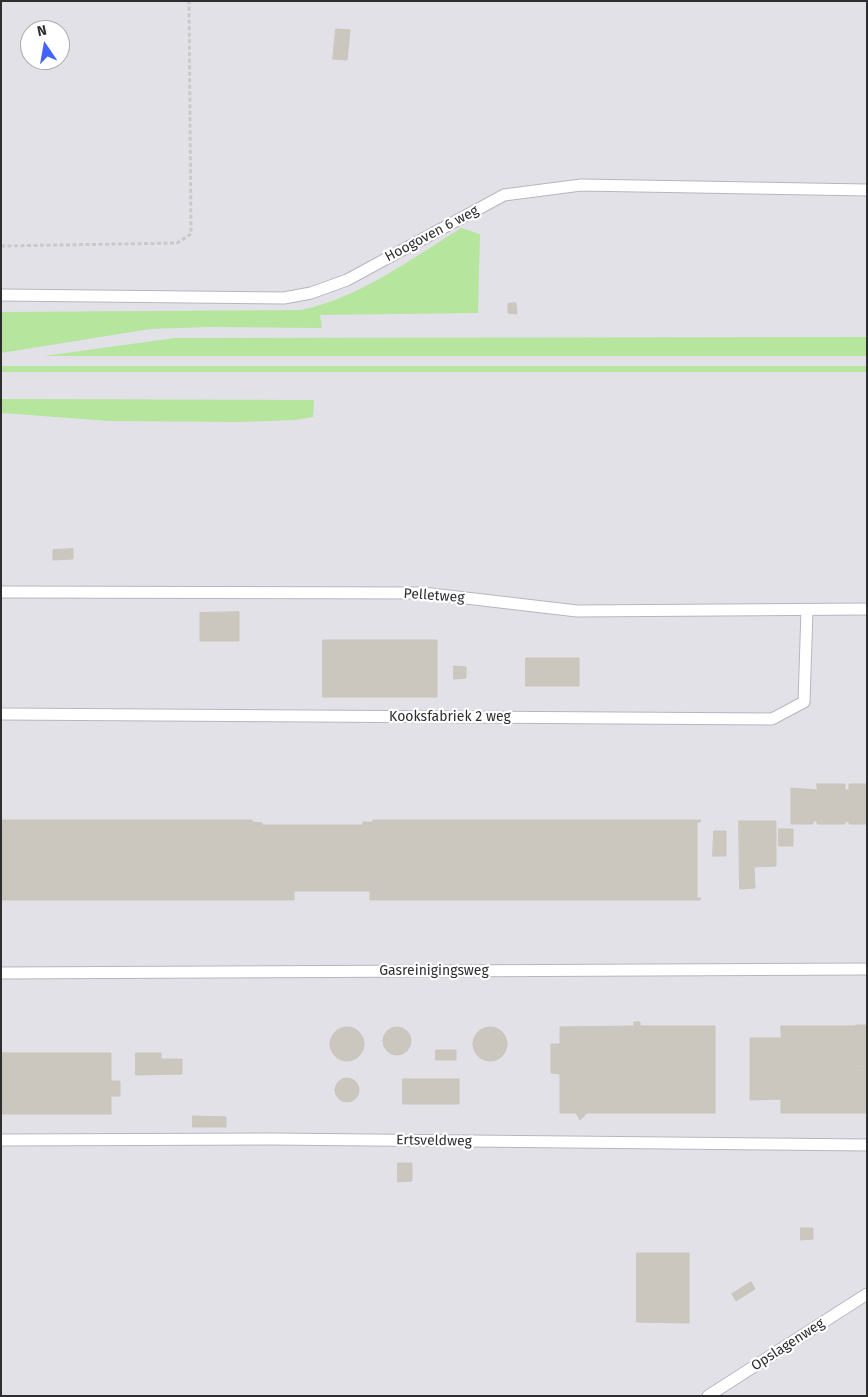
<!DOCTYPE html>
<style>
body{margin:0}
#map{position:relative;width:868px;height:1397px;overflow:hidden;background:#efe9e1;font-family:"Fira Sans",sans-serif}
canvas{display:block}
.frame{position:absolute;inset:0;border:2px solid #2e2e2e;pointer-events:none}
.north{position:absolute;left:20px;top:20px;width:50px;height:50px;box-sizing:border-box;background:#fff;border:1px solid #ababab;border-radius:50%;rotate:348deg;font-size:14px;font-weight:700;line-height:20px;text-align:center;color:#2e2e2e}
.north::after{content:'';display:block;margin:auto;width:18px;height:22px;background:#4264fb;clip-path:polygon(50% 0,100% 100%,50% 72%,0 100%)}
</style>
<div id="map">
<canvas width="868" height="1397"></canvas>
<div class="frame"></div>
<div class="north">N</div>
</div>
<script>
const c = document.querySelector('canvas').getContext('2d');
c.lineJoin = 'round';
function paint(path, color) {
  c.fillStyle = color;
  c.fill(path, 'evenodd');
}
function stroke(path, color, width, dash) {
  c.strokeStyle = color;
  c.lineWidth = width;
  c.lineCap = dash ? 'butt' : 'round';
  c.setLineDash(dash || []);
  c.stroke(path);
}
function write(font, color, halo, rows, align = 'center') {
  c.font = font + ' "Fira Sans",sans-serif';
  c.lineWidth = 4.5;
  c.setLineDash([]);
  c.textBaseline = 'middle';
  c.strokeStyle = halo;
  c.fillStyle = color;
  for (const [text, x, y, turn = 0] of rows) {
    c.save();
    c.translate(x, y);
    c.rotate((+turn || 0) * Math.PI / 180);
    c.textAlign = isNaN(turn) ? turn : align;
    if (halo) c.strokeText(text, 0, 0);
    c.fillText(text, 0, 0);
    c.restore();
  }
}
paint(new Path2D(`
 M1 1H867V1396H1ZM30 30H60V60H30Z`), '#e3e1e8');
paint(new Path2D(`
 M461 228 480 234 478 313 320 315 322 328 208 327 150 329 1 353V312L301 310C359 298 411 259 461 228Z
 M867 337V356H44L175 338Z
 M1 366H867V372H1Z
 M1 399H23L314 400 313 417 296 420 239 422 109 421 2 413Z`), '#b6e59e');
const building = new Path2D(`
 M336 29 350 30 347 60 333 59Z
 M516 303 517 314 508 313V304Z
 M73 549V559L53 560V550Z
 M239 612V641H200V613Z
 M323 640H437V697H323Z
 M526 658H579V686H526Z
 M454 666 466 667V678L454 679Z
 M817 784H845V790H849V784H867V824H849V821L845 822V824H817V821H813V824H791V788L817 790Z
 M1 820H252V822L262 823V825H363V822H373V820H701L700 822H697V898H701L700 900H370V891H294V900H1Z
 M739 821H776V866L754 867 755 888 740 889Z
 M779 829H793V846H779Z
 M714 831H726V856H713Z
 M634 1022H640V1026H715V1113H587L580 1120 576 1113H560V1074L551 1073V1044H560V1027L634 1026Z
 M856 1025H867V1066H856Z
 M781 1026H855L856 1067H867V1113H781V1099L750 1100V1038H781Z
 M473 1044a17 17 0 1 1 34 0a17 17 0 1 1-34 0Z
 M330 1044a17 17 0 1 1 34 0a17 17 0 1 1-34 0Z
 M383 1041a14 14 0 1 1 28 0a14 14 0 1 1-28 0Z
 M436 1050H456V1060H436Z
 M1 1053H111V1081H120V1096H111V1114H1Z
 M136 1053H161V1059H182V1074L136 1075Z
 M335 1090a12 12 0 1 1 24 0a12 12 0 1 1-24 0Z
 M403 1079H459V1104H403Z
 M193 1116 226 1117V1127H193Z
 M398 1163H412V1181L398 1182Z
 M801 1228H813V1239L801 1240Z
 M637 1253H689V1323L637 1322Z
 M751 1282 755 1289 736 1301 732 1294Z`);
paint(building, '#cbc7bf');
stroke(building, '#cbc5ba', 1);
const service = new Path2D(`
 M1 295 284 298 311 293 347 280 504 195 581 185 867 190
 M1 592 423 593 577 611 867 609
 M1 714 772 719 804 702 807 610
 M1 973 867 969
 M1 1140 272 1139 867 1145
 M708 1396 867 1294`);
stroke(service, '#b4b7c1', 13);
stroke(new Path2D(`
 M1 246 177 243 191 234 189 1`), '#c9c9c9', 3, [4, 2.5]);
stroke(service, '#fff', 11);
write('14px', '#2e2e2e', '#fff', [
 ["Hoogoven 6 weg",432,234,-28],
 ["Pelletweg",434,596,4],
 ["Kooksfabriek 2 weg",450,717],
 ["Gasreinigingsweg",434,971],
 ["Ertsveldweg",434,1141,1],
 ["Opslagenweg",788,1345,-33]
]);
</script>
